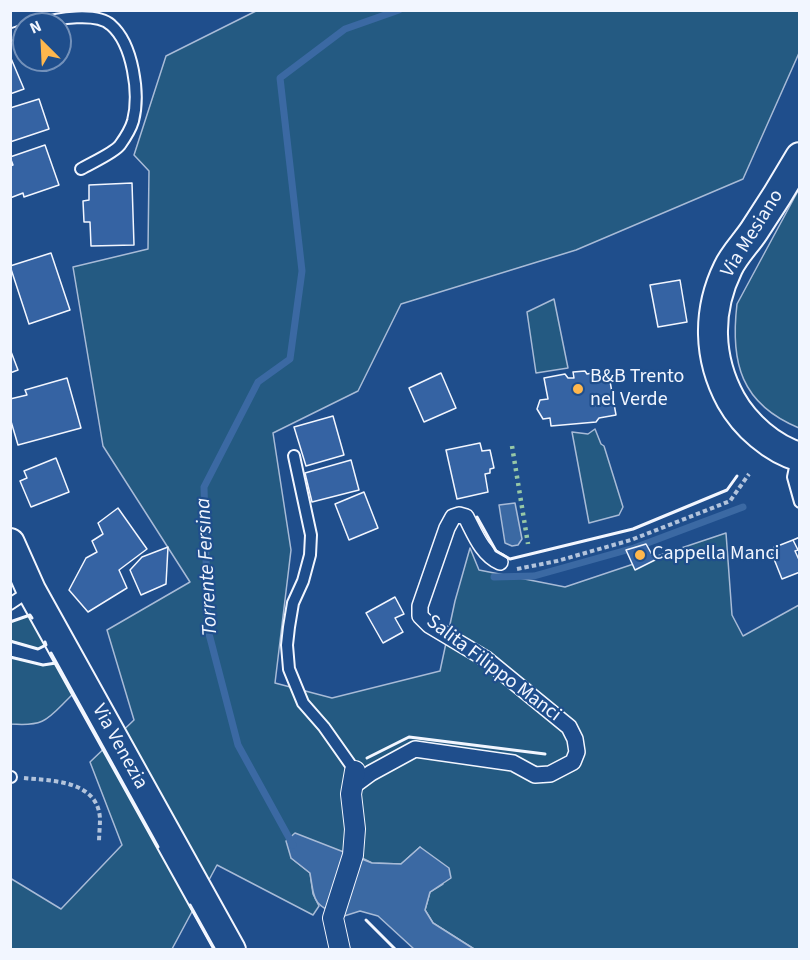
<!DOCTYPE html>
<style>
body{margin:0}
#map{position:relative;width:810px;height:960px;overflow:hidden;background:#1f4e8c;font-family:"Source Sans 3",sans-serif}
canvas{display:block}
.frame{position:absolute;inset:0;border:12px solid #f2f6ff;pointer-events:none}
.north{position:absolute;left:12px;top:12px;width:60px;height:60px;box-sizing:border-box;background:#1f4e8c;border:2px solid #7391ba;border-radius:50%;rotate:336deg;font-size:16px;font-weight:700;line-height:24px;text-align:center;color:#f2f6ff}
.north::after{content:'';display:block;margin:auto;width:21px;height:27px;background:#ffb74d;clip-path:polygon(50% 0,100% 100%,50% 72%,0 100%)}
</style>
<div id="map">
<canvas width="810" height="960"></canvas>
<div class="frame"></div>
<div class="north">N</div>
</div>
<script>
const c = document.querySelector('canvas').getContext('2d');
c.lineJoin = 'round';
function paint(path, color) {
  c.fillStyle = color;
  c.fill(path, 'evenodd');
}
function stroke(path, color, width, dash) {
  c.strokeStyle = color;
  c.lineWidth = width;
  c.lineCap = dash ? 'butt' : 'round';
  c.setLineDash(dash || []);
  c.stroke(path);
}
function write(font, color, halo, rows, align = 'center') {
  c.font = font + ' "Source Sans 3",sans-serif';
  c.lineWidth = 4.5;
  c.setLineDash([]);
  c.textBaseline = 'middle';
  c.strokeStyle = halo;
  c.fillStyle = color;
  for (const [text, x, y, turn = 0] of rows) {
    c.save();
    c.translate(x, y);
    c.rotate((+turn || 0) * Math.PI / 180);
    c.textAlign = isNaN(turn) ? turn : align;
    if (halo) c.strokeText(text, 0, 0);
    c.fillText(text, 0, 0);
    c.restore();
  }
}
const green = new Path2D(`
 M256 11H799V53L743 179 576 250 401 304 358 391 273 433 291 550 275 683 332 698 440 671 455 601 470 548 479 570 565 587 726 533 732 615 743 636 799 605V949H474L433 923 425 910 430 892 443 884 420 847 401 864 372 863 360 857 291 858 310 873 313 894 319 906 313 915 217 865 172 949H11L10 878 61 909 122 845 90 762 134 720 107 630 190 582 103 446 73 267 148 249 149 171 134 155 166 56Z
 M799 189V428C741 404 730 363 737 304Z
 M554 299 568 368 536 373 527 312Z
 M595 429 601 444 604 446 623 507 619 515 589 523 572 432 588 434Z
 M30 615 46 645 38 649 11 641 10 622Z
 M11 657 43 665 56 663 73 694C48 718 47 727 11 724Z`);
paint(green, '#245a82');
stroke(green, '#a8bbd7', 1.5);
const water = new Path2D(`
 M515 503 522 539 518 545 512 546 505 543 499 505Z
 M295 833 372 863 401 864 420 847 449 868 451 878 430 892 425 910 433 923 474 949H414L378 916 360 911 341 917C313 903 315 904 310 873L291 858 286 841Z`);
paint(water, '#3b69a3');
stroke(water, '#a8bbd7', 1.5);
stroke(new Path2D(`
 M494 577 534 576 634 548 743 507
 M293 845 238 745 208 630 204 487 258 382 290 359 302 271 280 78 345 29 399 10`), '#3b69a3', 7);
const building = new Path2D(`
 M10 56 24 89 10 94Z
 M39 99 49 129 10 142V108Z
 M45 145 59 185 24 197 23 193 10 198V166L13 165 10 157Z
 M132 183 134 245 91 246 90 222H84L83 201 89 200V185Z
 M51 253 70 310 29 324 10 266Z
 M680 280 687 322 658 327 650 285Z
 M10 349 18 370 10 373Z
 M608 370 616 415 599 418 596 422 551 426 550 418 543 419 537 409 540 400 548 399 544 378 565 374 568 378H574L573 372 585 371 587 374Z
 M441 373 456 408 424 422 409 388Z
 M67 378 81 428 18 445 10 418V399L27 395 25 390Z
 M333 416 344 455 306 466 294 427Z
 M480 443 482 451 490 450 494 468 490 469V473L485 474 488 492 457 499 446 450Z
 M56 458 69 492 31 507 20 481 27 478 24 471Z
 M351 460 359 490 312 502 305 473Z
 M364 492 378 528 349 540 335 504Z
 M118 508 147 549 119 570 127 588 88 612 69 590 86 558 97 552 92 541 103 534 98 523Z
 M793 540 798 550 795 551 800 562V572L782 579 770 549Z
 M646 544 655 560 635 570 626 550Z
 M168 547 166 584 141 595 130 570 142 557Z
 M395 597 404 614 395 618 403 632 383 643 366 613Z`);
paint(building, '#3563a3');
stroke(building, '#f2f6ff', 1.5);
const service = new Path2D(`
 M40 24C57 18 97 12 111 25 133 44 140 94 133 121 131 128 125 138 120 145 114 153 91 163 81 169
 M10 35 24 30
 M294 456 311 535 310 555 303 581 293 603 289 627 287 645 289 669 303 703 324 727 355 771
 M797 458 793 477 800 502
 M10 604 31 590
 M10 777H11`);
const pedestrian = new Path2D(`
 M352 787 371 773 415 749 513 763 535 775 550 774 573 762 577 752 575 739 569 727 486 659 429 625 420 616V606L447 528 453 517 459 515 466 517C475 534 482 554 500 562`);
const minor = new Path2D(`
 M340 950 333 918 353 855 355 829 351 794 355 771`);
const secondary = new Path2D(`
 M800 157C785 183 770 207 754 231 746 243 734 255 728 268 707 311 708 358 731 400 745 425 772 449 800 457
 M10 543 31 590 231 950`);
stroke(service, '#f2f6ff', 14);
stroke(pedestrian, '#f2f6ff', 18);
stroke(minor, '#f2f6ff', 22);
stroke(secondary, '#f2f6ff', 32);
stroke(new Path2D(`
 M517 569 557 561 631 540 730 501 749 474
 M24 778C52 781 98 780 100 819 100 826 99 835 99 843`), '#b3c4dc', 4, [4.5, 3]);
stroke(service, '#1f4e8c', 10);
stroke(pedestrian, '#1f4e8c', 15);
stroke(minor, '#1f4e8c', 20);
stroke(secondary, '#1f4e8c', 28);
stroke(new Path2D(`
 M512 446 528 544`), '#97c8a6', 4.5, [3, 4.5]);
stroke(new Path2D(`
 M793 540 800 537`), '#f2f6ff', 1.5, [8, 3]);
stroke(new Path2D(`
 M477 517 496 551 510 559 633 529 727 490 737 476
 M10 622 30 615 32 618
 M10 641 38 649 46 645 45 642
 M51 653 158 847
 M10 657 43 665 56 663
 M367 758 409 737 545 754
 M190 905 215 950
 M366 920 396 950`), '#f2f6ff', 3);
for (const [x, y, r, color] of [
 [578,389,6,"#ffb74d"],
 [640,555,6,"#ffb74d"]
]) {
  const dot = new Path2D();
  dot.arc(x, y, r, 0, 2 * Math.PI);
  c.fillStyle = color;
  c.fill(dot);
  stroke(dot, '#1f4e8c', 2);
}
write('20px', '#f2f6ff', '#1f4e8c', [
 ["Via Mesiano",753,234,-58],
 ["Salita Filippo Manci",493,669,37],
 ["Via Venezia",119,747,61]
]);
write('20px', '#f2f6ff', '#1f4e8c', [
 ["B&B Trento",590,378],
 ["nel Verde",590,401],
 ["Cappella Manci",652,555]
], 'left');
write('italic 21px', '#f2f6ff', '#1f4e8c', [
 ["Torrente Fersina",208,567,-93]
]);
</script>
